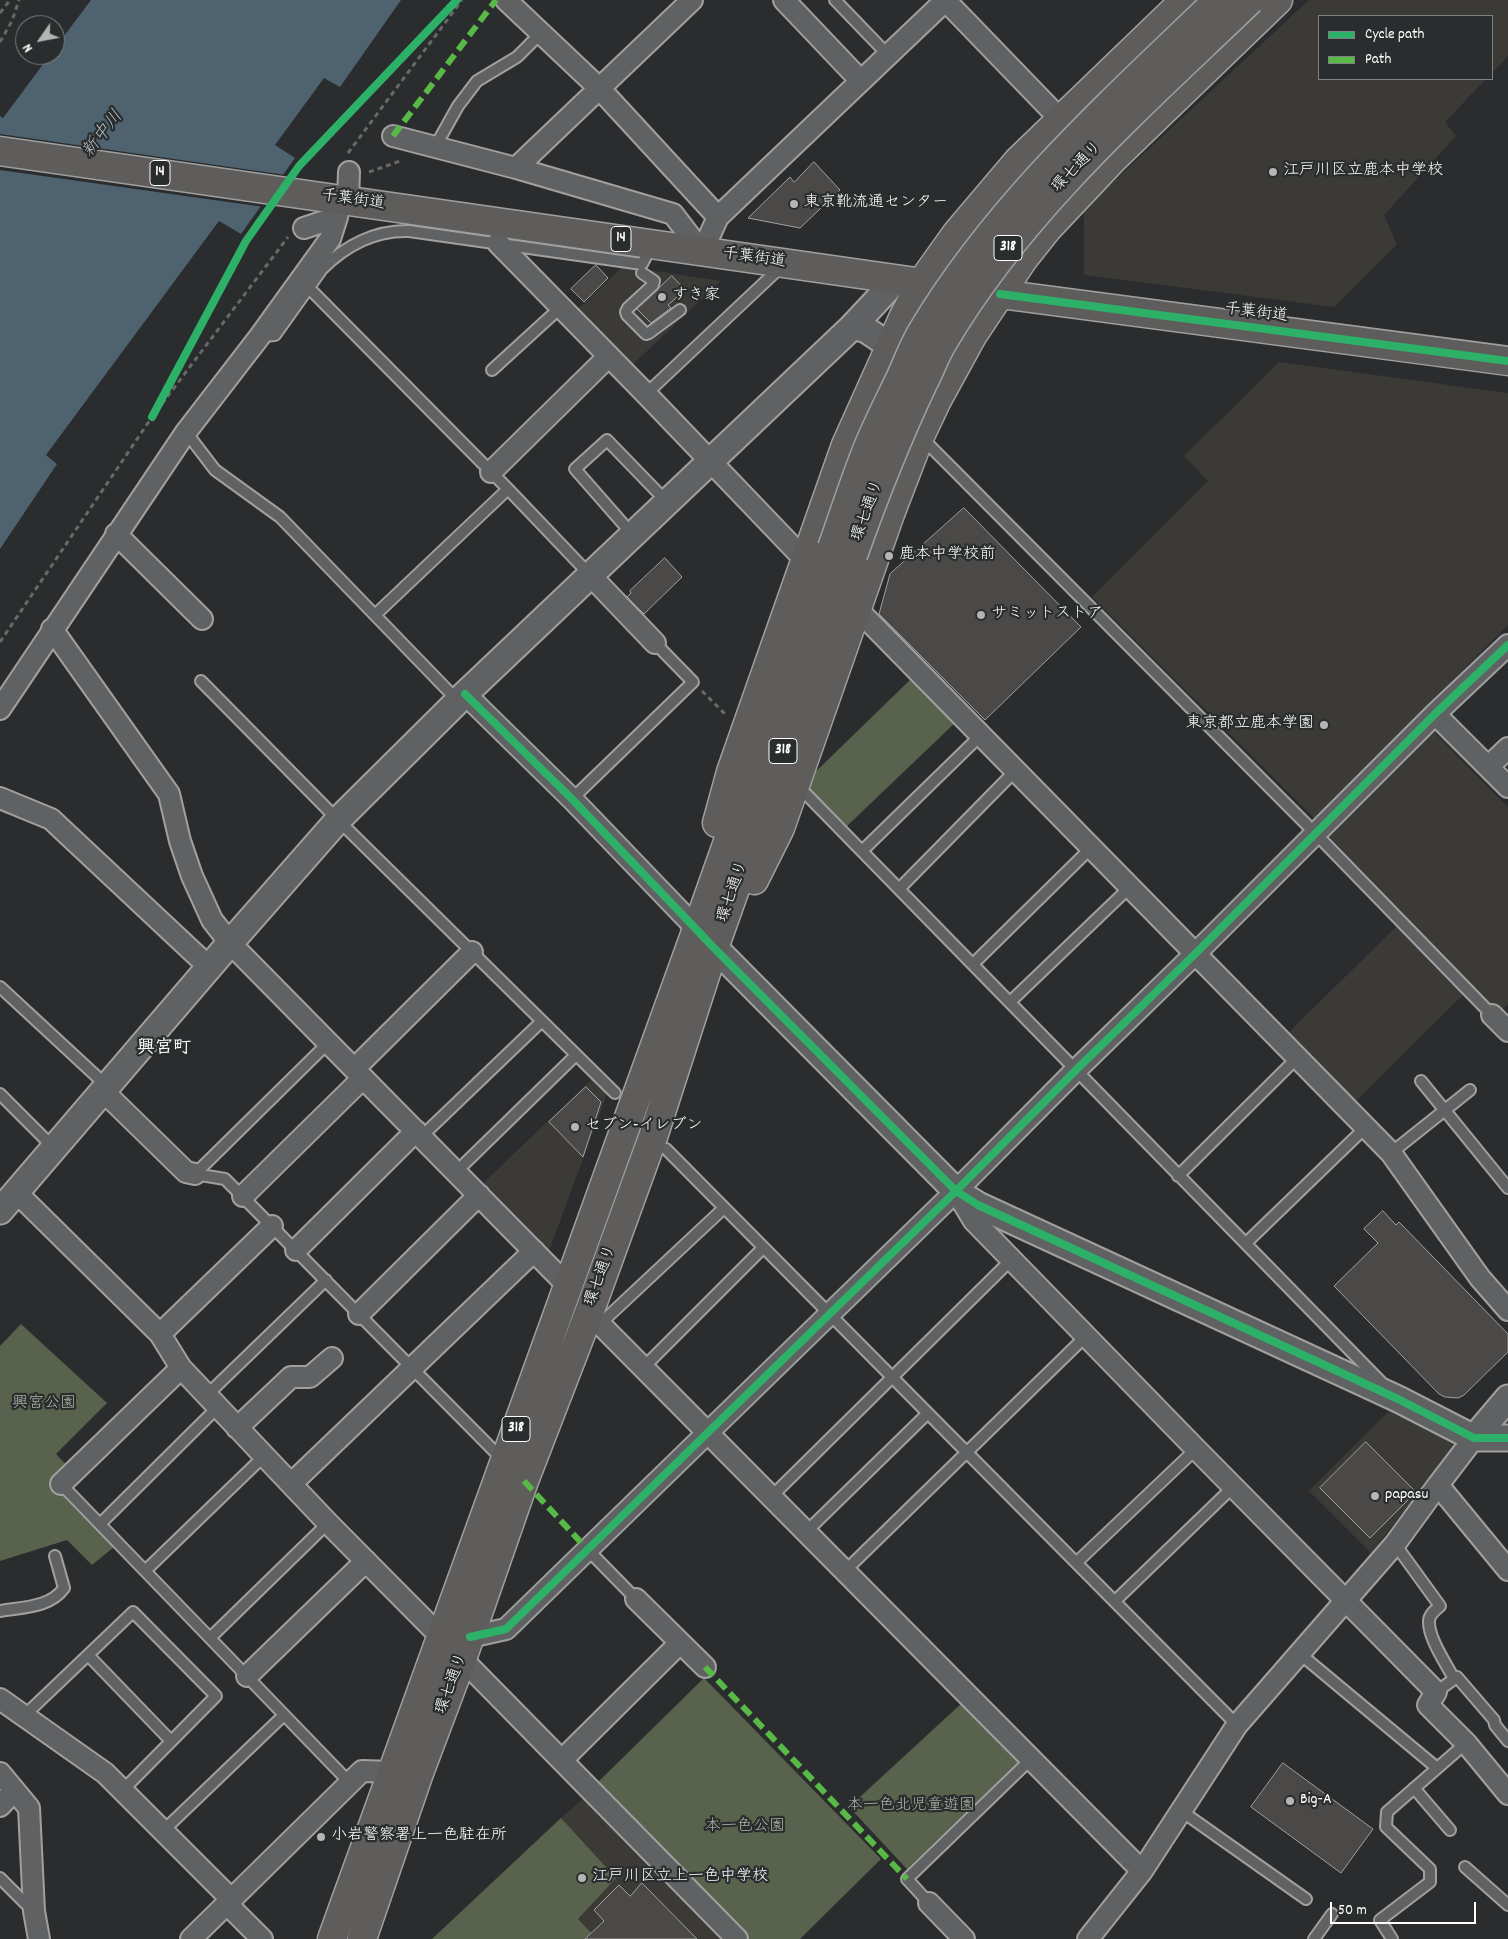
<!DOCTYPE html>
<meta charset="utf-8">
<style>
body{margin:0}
#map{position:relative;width:1508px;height:1939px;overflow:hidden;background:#2b2c2d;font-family:Dekko,sans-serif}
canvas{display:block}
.legend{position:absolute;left:1318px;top:15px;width:175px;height:65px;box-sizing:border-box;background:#2a2d2e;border:1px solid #7f8182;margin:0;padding:6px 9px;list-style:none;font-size:15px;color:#fff}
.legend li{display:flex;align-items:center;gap:10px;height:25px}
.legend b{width:25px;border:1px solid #7f8182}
.north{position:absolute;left:15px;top:15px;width:50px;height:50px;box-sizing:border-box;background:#2a2d2e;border:1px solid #7f8182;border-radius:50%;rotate:237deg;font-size:14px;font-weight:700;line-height:20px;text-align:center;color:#fff}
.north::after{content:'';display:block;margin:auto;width:18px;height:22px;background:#b5b5b6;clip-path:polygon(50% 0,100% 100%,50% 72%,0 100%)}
.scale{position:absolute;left:1330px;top:1902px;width:146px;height:22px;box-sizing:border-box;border:2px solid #fff;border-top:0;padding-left:6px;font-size:15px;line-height:18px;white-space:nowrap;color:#fff;-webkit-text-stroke:4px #2a2d2e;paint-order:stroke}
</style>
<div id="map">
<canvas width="1508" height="1939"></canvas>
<ul class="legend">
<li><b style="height:6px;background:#2db169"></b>Cycle path</li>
<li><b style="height:6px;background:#58b947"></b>Path</li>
</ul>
<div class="north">N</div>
<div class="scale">50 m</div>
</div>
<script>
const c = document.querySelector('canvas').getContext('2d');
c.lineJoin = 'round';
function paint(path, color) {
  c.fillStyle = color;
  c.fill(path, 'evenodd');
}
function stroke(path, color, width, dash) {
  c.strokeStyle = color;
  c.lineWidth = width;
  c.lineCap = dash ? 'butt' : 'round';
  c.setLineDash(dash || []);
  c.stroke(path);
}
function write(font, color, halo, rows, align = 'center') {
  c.font = font + ' Dekko,"Klee One",sans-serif';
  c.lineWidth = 4.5;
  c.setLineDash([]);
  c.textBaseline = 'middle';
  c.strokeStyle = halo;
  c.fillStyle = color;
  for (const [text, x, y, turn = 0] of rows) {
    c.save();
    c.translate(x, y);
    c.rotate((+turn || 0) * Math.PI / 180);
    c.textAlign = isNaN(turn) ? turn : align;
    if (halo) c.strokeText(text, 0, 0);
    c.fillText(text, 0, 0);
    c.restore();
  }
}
paint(new Path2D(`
 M1309 0H1508V56L1492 73V16H1319V79H1486L1445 122 1456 136 1384 215 1397 244 1334 307 1084 275V209Z
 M623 266 721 281 629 368 574 313Z
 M1279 362 1508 393V625L1419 714 1438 736 1508 807V1004L1498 1014 1472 986 1355 1102 1287 1034 1406 917 1330 838 1311 815 1092 597 1208 481 1184 456Z
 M592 1079 607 1094 546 1259 478 1188Z
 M1391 1409 1454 1440 1456 1445 1371 1553 1309 1491Z
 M587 1795 728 1939H432L561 1818Z`), '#3b3a37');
paint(new Path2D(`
 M913 677 957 721 847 826 804 783Z
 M21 1324 107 1403 56 1454 70 1469 56 1482 114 1547 92 1565 67 1540 0 1561V1346Z
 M704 1678 881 1859 800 1939H747L596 1784Z
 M963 1702 1019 1761 907 1869 849 1807Z
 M561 1818 616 1878 578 1919 597 1939H432Z`), '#59624c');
paint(new Path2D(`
 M91 0H401L340 87 324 78 275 145 295 158 241 234 219 221 46 455 57 464 0 549V116L3 118 50 55H55V48Z`), '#4e626f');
paint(new Path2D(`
 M0 134 286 175 264 207 0 170Z`), '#2b2c2d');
const building = new Path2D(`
 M814 162 840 190 800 228 748 218 790 177 794 182Z
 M596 265 608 278 584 302 571 289Z
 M672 276 685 290 668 305 671 308 651 323 637 309Z
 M964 508 1081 627 985 720 879 614 890 574Z
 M665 558 682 577 644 614 627 597 631 593 630 591Z
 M586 1087 601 1102 583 1157 549 1122Z
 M1383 1211 1396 1225 1399 1222 1508 1334V1352L1464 1395 1458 1398 1445 1397 1439 1394 1334 1286 1378 1243 1364 1229Z
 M1366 1442 1416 1492 1370 1538 1320 1488Z
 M1283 1763 1373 1829 1341 1873 1251 1807Z
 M642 1883 697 1939H585L604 1921 594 1910 619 1885 630 1896Z`);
paint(building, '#4b4947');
stroke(building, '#a0a0a0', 1);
const service = new Path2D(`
 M835 0 888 55
 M435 147 458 106 477 81 517 57 541 33
 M642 273 654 281 653 285 628 308 626 312 627 315 646 334 649 333 680 310
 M308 287 508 489 590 575
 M261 336 275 335 322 269C345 246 375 230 409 231L642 264 652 245
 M492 370 561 307
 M646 394 782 266
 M186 432 215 470 280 517 458 701
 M922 438 1316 834 1492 1015
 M632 534 575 469 607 440 667 502
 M375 615 508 489
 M201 681 338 820 615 1093
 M806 794 1381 1382
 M572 799 693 682 655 643
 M862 851 981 735
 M899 889 1016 770
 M973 964 1092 847
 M0 987 107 1086
 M1010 1002 1131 886
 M1421 1081 1508 1188
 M0 1094 54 1148
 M421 1137 542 1021
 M666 1149 1237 1725
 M1391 1153 1470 1090
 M456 1172 576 1055
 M195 1174 225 1179 502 1459
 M195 1174 328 1043
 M1178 1176 1297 1058
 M1246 1243 1366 1127
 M600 1324 724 1208
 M643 1368 763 1248
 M207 1395 326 1280
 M61 1484 350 1783
 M771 1497 1012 1259
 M100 1524 218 1407
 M806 1532 927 1414
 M1395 1544 1440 1606C1435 1610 1429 1615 1429 1621 1428 1638 1447 1665 1454 1679
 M588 1550 636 1599
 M1077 1562 1196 1449
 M145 1571 264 1456
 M845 1571 1086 1336
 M1115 1601 1233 1487
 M0 1611C22 1607 50 1608 64 1588L55 1556
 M210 1638 328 1523
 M1299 1653 1437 1768
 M88 1655 171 1741
 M1436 1692 1457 1677 1494 1720 1495 1725 1508 1741
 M24 1716 133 1612 216 1696 123 1790
 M1414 1788 1450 1830
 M1180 1810 1306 1899
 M163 1831 284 1715
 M1465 1867 1508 1905
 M0 1878 33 1911
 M929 1903 907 1879 1031 1759
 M1314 1939 1332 1914
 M1392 1939 1380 1920 1430 1882V1869L1386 1827 1387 1812 1466 1743`);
const minor = new Path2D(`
 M506 0 599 88 718 217
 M784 0 861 81
 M945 0 1061 120
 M393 136 516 168 673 214 702 252 718 217 946 0
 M516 168 692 0
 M348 200 349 172
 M304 228 337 217
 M498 243 646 394 806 561
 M491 472 609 356
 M116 534 202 619
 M590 575 655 643
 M857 609 1391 1153 1480 1278 1508 1310
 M52 629 169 794 180 841 192 876 212 920 230 943 567 1285
 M465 694 572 799 697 929
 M0 709 186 432 260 336 330 239 337 217 340 199
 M1435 714 1508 787
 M1488 767 1508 748
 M0 798 51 819 210 968
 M1492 1015 1508 1031
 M354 1069 472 952
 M103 1091 186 1172 195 1174
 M17 1193 160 1334 181 1368 328 1523 441 1637
 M957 1193 974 1221 1196 1449 1436 1692 1428 1705 1466 1743 1508 1794
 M243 1196 363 1078
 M296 1250 416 1131
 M589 1313 1142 1871
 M359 1314 479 1195
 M160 1334 272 1226
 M237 1428 291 1377H310L332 1358
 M61 1484 181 1368
 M291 1484 534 1251
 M1438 1485 1508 1570
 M636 1599 705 1667
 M470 1637 506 1629 956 1191 1077 1069 1196 953 1435 714 1508 645
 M462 1659 737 1939
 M247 1676 366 1561
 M0 1699 105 1773 231 1899
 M562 1760 680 1643
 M0 1773 29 1808 34 1911 39 1939
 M0 1806 14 1791
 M226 1903 262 1939
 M929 1903 964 1939
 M191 1939 362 1771 392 1772
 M1088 1939 1142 1871 1237 1725 1395 1544 1438 1485 1474 1438`);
const tertiary = new Path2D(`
 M852 327 897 279
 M701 934 956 1191 978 1205 1398 1399 1474 1438H1508
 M0 1211 230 943 338 820 465 694 852 327 865 329 890 346
 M1474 1438 1508 1398`);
const primary = new Path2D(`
 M717 823 731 772 846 445 904 316 922 282 957 233 1018 161 1185 0
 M754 880 780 828 890 514 920 436 937 400 972 336 1024 258 1047 229 1113 159 1278 0
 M332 1939 697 929 832 548
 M362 1939 419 1773 462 1659 524 1481 589 1313 653 1137 714 948 853 555`);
const trunk = new Path2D(`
 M0 151 1000 294 1508 361`);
stroke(service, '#a0a0a0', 14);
stroke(minor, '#a0a0a0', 24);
stroke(tertiary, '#a0a0a0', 29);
stroke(primary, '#a0a0a0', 31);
stroke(trunk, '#a0a0a0', 31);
stroke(new Path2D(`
 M0 13 10 0
 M0 42 12 21 19 0
 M348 153 462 0
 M369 172 403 160
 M0 642 152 417 288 237
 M702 691 727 716`), '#686969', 3, [5, 4]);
stroke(service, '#606162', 10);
stroke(minor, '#606162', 20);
stroke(tertiary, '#606162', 25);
stroke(primary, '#5e5d5c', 28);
stroke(trunk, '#5e5d5c', 28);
const primaryBridge = new Path2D(`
 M832 548C843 517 853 486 865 455 875 429 888 404 900 379 907 364 913 347 922 332 999 203 1111 103 1218 0
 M853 555C874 496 896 440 923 383 930 370 935 355 943 342 1021 209 1140 106 1250 0`);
stroke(primaryBridge, '#a0a0a0', 31, []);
stroke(primaryBridge, '#5e5d5c', 28);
stroke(new Path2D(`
 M393 136 496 0
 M524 1481 588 1550
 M705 1667 907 1879`), '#58b947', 6, [12, 6]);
stroke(new Path2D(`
 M1000 294 1508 361
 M152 417 246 241 299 166 457 0
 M465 694 572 799 714 948 956 1191 978 1205 1398 1399 1474 1438H1508
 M470 1637 506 1629 956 1191 1077 1069 1196 953 1435 714 1508 645`), '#2db169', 8);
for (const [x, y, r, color] of [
 [1273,172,5,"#b5b5b6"],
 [794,204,5,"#b5b5b6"],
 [662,297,5,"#b5b5b6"],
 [889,556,5,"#b5b5b6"],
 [981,615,5,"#b5b5b6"],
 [1324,725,5,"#b5b5b6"],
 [575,1127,5,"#b5b5b6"],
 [1375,1496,5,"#b5b5b6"],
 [1290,1801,5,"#b5b5b6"],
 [321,1837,5,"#b5b5b6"],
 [582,1878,5,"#b5b5b6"]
]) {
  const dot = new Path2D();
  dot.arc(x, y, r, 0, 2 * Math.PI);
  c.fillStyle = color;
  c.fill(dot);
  stroke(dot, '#2a2d2e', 2);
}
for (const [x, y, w] of [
 [160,173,20],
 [621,239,20],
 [1008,248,28],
 [783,751,28],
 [516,1429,28]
]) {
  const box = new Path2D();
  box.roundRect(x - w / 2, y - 12.5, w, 25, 4);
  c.fillStyle = '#2a2d2e';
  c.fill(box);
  stroke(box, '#fff', 1);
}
write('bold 15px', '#fff', null, [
 ["14",160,173],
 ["14",621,239],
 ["318",1008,248],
 ["318",783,751],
 ["318",516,1429]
]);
write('16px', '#fff', '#2a2d2e', [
 ["環七通り",1078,168,-46],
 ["千葉街道",353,201,8],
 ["千葉街道",754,259,8],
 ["千葉街道",1256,314,7],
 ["環七通り",869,511,-70],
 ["環七通り",734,892,-71],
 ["環七通り",602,1276,-70],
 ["環七通り",453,1684,-70]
]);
write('16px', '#fff', '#2a2d2e', [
 ["江戸川区立鹿本中学校",1283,172],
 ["東京靴流通センター",804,204],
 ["すき家",672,297],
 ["鹿本中学校前",899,556],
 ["サミットストア",991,615],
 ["東京都立鹿本学園",1314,725,"right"],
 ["セブン-イレブン",585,1127],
 ["papasu",1385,1496],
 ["Big-A",1300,1801],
 ["小岩警察署上一色駐在所",331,1837],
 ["江戸川区立上一色中学校",592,1878]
], 'left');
write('16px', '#b0b5a8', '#2a2d2e', [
 ["興宮公園",44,1405],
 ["本一色北児童遊園",911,1807],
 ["本一色公園",745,1828]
]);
write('italic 18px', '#b1bbc1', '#2a2d2e', [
 ["新中川",104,135,-52]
]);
write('bold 18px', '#fff', '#2a2d2e', [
 ["興宮町",164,1050]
]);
</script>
